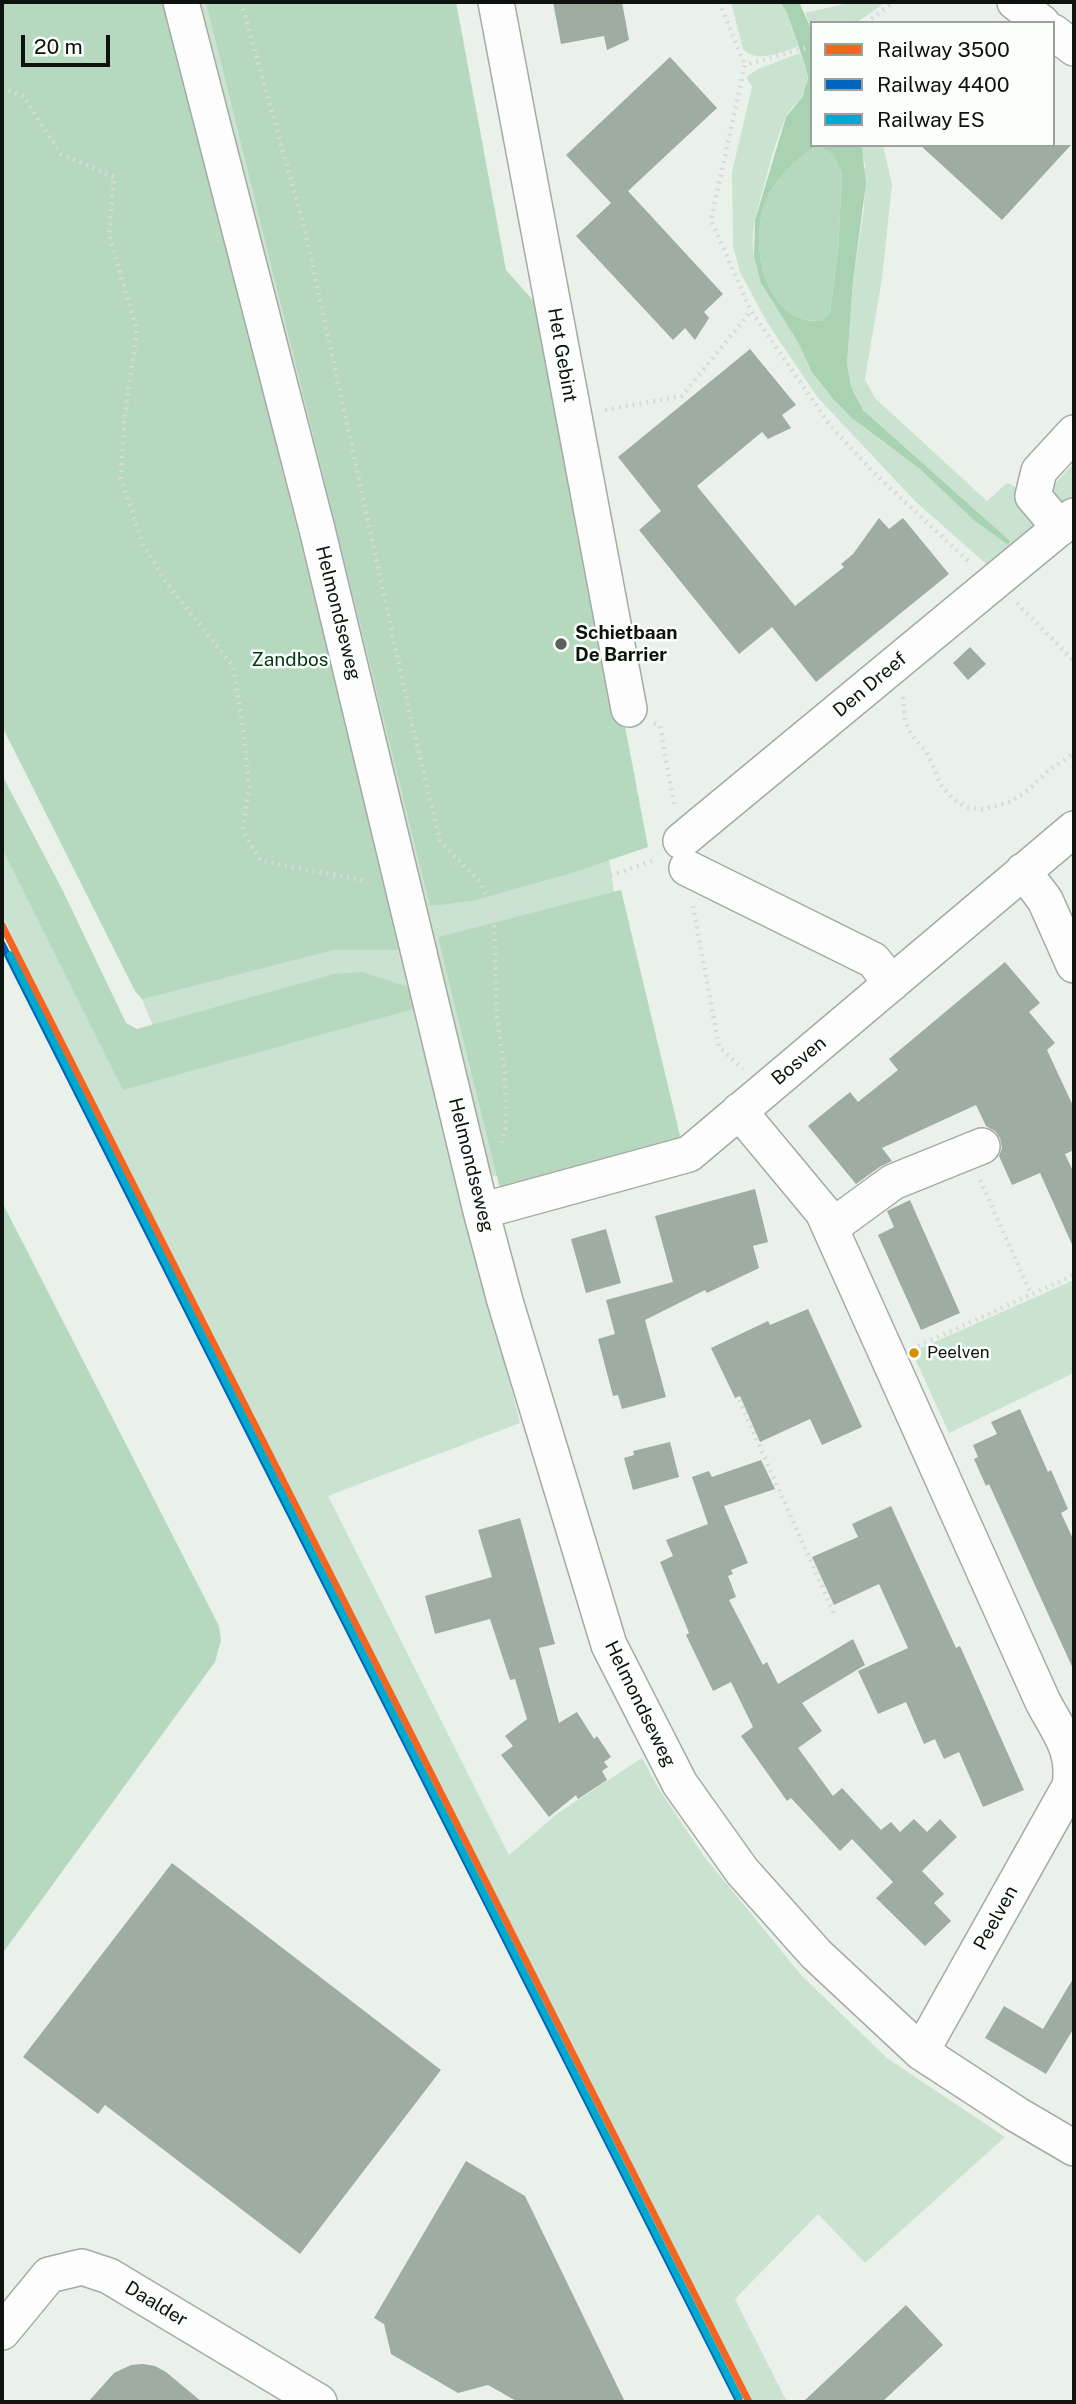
<!DOCTYPE html>
<style>
body{margin:0}
#map{position:relative;width:1076px;height:2404px;overflow:hidden;background:#eaf1eb;font-family:"Public Sans",sans-serif}
canvas{display:block}
.frame{position:absolute;inset:0;border:4px solid #0e130f;pointer-events:none}
.legend{position:absolute;left:810px;top:21px;width:245px;height:126px;box-sizing:border-box;background:#fafffb;border:2px solid #9ca19d;margin:0;padding:9px 12px;list-style:none;font-size:21px;color:#0e130f}
.legend li{display:flex;align-items:center;gap:14px;height:35px}
.legend b{width:35px;border:2px solid #9ca19d}
.scale{position:absolute;left:21px;top:35px;width:89px;height:32px;box-sizing:border-box;border:4px solid #0e130f;border-top:0;padding-left:9px;font-size:21px;line-height:24px;white-space:nowrap;color:#0e130f;-webkit-text-stroke:5px #fafffb;paint-order:stroke}
</style>
<div id="map">
<canvas width="1076" height="2404"></canvas>
<div class="frame"></div>
<ul class="legend">
<li><b style="height:9px;background:#f26522"></b>Railway 3500</li>
<li><b style="height:9px;background:#0065bd"></b>Railway 4400</li>
<li><b style="height:9px;background:#00a9ce"></b>Railway ES</li>
</ul>
<div class="scale">20 m</div>
</div>
<script>
const c = document.querySelector('canvas').getContext('2d');
c.lineJoin = 'round';
function paint(path, color) {
  c.fillStyle = color;
  c.fill(path, 'evenodd');
}
function stroke(path, color, width, dash) {
  c.strokeStyle = color;
  c.lineWidth = width;
  c.lineCap = dash ? 'butt' : 'round';
  c.setLineDash(dash || []);
  c.stroke(path);
}
function write(font, color, halo, rows, align = 'center') {
  c.font = font + ' "Public Sans",sans-serif';
  c.lineWidth = 5;
  c.setLineDash([]);
  c.textBaseline = 'middle';
  c.strokeStyle = halo;
  c.fillStyle = color;
  for (const [text, x, y, turn = 0] of rows) {
    c.save();
    c.translate(x, y);
    c.rotate((+turn || 0) * Math.PI / 180);
    c.textAlign = isNaN(turn) ? turn : align;
    if (halo) c.strokeText(text, 0, 0);
    c.fillText(text, 0, 0);
    c.restore();
  }
}
paint(new Path2D(`
 M2 2H420L493 276 532 324 616 906 499 1176 458 1174 520 1423 328 1496 509 1855 558 1813 642 1758 659 1789 703 1855 802 1976 887 2058 1005 2137 865 2263 818 2214 735 2299 787 2402H744L2 916V849L123 1089 173 1075 142 999 135 990 2 726Z
 M731 2H780L787 13 798 47C781 52 757 64 743 49Z
 M853 2H886L856 23H812V31L805 13Z
 M800 53C804 63 809 73 807 84 805 99 791 105 785 119 774 144 768 173 760 200 739 267 768 289 798 341 810 363 816 380 833 399 858 427 891 446 920 469 949 494 976 523 1008 545L1010 541 863 410 851 387 847 363 853 281 864 208 865 165 860 145H883L892 184 882 278 865 379 875 398 987 501 1007 483C1025 490 1033 508 1042 523L994 571 915 501 818 398 768 324 740 272 733 246 732 172 752 87 746 77 758 69Z
 M1074 463V503L1060 515 1042 498Z
 M1074 1280V1373L949 1433 912 1352Z`), '#cae3d0');
paint(new Path2D(`
 M2 2H166L285 482 404 948 393 950H334L142 999 135 991 2 726Z
 M206 2H456L506 270 547 316 648 847 572 873 472 901 430 906Z
 M821 147 828 151 836 160 842 174 838 251 830 313 823 321C818 320 811 321 806 320 761 308 751 240 765 203 771 187 785 171 798 160 805 153 811 147 821 147Z
 M2 775 63 891 126 1023 137 1029 334 974 362 972 406 986 413 993 417 1008 123 1090 2 849Z
 M621 890 681 1140 501 1193 438 937Z
 M2 1202 219 1626 221 1640 215 1662 2 1954Z`), '#b6d8be');
paint(new Path2D(`
 M780 2H799L812 31V145H860L862 149 866 183 853 281 847 363 851 387 863 410 1010 541 1008 545 975 521 920 469 853 419 833 399 812 372 798 342 761 283 754 257 755 220 786 117 803 96 808 78 806 68 787 13ZM821 147 828 151 836 160 842 174 838 251 830 313 822 321C817 320 811 321 806 320 761 308 751 240 765 203 771 187 785 171 798 160 805 153 811 147 821 147Z`), '#a8d2b2');
paint(new Path2D(`
 M553 2H622L629 40 607 50 604 36 561 44Z
 M670 57 717 108 628 191 723 294 704 312 709 318 695 340 685 328 673 340 576 236 611 203 566 155Z
 M920 145H1071L1002 220Z
 M750 349 796 405 782 415 791 428 768 439 762 432 697 486 795 606 844 567 841 564 853 554 879 518 889 529 903 518 949 574 816 682 772 627 739 654 639 530 661 511 618 457Z
 M970 647 986 664 968 680 953 663Z
 M1005 962 1040 1003 1029 1012 1055 1043 1047 1050 1074 1108V1150L1065 1154 1074 1173V1249L1040 1173 1012 1185 999 1156 1002 1148 1000 1138 995 1131 986 1126 976 1105 882 1148 892 1161 881 1166 856 1184 808 1126 850 1092 858 1102 898 1070 889 1059Z
 M755 1189 768 1242 753 1246 759 1268 707 1293 705 1290 645 1320 666 1397 622 1409 618 1395 613 1396 598 1339 615 1334 606 1300 673 1282 655 1216Z
 M910 1200 960 1313 921 1330 878 1235 894 1227 887 1211Z
 M606 1229 621 1283 586 1293 571 1239Z
 M808 1309 862 1427 822 1445 810 1419 760 1442 740 1396 735 1398 711 1348 768 1321 770 1325Z
 M1020 1409 1048 1472 1051 1470 1068 1509 1061 1513 1074 1541V1671L989 1484 986 1486 974 1459 978 1457 973 1445 997 1434 991 1422Z
 M670 1442 679 1477 633 1490 624 1458 634 1455 633 1451Z
 M761 1460 775 1489 724 1506 748 1563 731 1570 733 1574 728 1576 736 1597 729 1600 763 1665 767 1662 778 1684 853 1639 865 1665 802 1703 822 1731 798 1748 833 1796 842 1788 881 1830 891 1822 900 1832 914 1819 927 1832 940 1819 957 1837 922 1871 944 1894 934 1903 951 1921 925 1946 876 1898 893 1882 852 1839 840 1851 791 1798 787 1801 741 1736 753 1727 731 1682 713 1691 686 1635 689 1633 660 1562 673 1556 666 1540 708 1524 692 1477 709 1471 712 1477Z
 M891 1506 956 1648 960 1646 1024 1790 983 1807 959 1752 944 1759 935 1739 924 1744 906 1702 878 1714 858 1671 908 1648 879 1584 834 1605 812 1557 858 1537 852 1524Z
 M520 1518 555 1644 539 1648 559 1723 577 1712 594 1739 597 1736 611 1757 604 1762 608 1767 602 1771 607 1780 578 1799 576 1795 549 1817 501 1755 513 1746 505 1736 527 1719 515 1679 510 1680 490 1619 435 1634 425 1596 492 1577 478 1530Z
 M172 1863 441 2070 300 2254 105 2105 98 2114 23 2057Z
 M1074 1977V2028L1046 2074 985 2038 1004 2006 1043 2029Z
 M466 2161 525 2196 625 2402H518L488 2385 458 2393 391 2354 384 2324 374 2318Z
 M906 2305 943 2345 882 2402H803Z
 M143 2364 155 2366 166 2372 202 2402H88L114 2373 131 2365Z`), '#9faca2');
const minor = new Path2D(`
 M181 2 317 529 481 1211 505 1301 609 1645 680 1784 742 1871 816 1954 921 2052 1016 2114 1074 2148
 M496 2C542 237 584 473 629 709
 M1015 2 1042 23
 M1053 32 1074 48
 M1060 528 1033 496 1039 471 1074 433
 M681 841 1074 516
 M687 868 873 960 892 983
 M1023 871 1045 900 1074 965
 M739 1111 823 1212 1043 1702C1059 1732 1076 1751 1070 1786L921 2052
 M481 1211 689 1154 1074 829
 M830 1228 893 1182 982 1146
 M2 2332 49 2275 82 2267 109 2276 319 2402`);
stroke(minor, '#a5aaa5', 38);
stroke(new Path2D(`
 M241 2 304 226 410 715 440 841 481 883 494 916 497 1017 505 1074 506 1127 500 1147
 M719 2 745 65
 M866 23 893 2
 M812 46 745 65 711 220 751 311 830 425 873 472 968 561
 M2 88 23 96 61 154 114 177 109 235 137 331 125 413 121 478 143 544 168 585 233 666 243 728 249 787 243 830 260 860C296 869 332 873 368 882
 M605 410 682 396 751 311
 M1017 603 1074 661
 M903 697 905 721 911 734 927 753 941 785 953 799 966 807 983 809 1010 802 1026 792 1047 772 1074 753
 M654 723 660 726 674 804
 M693 906 719 1047 743 1069
 M444 929 494 916 655 860
 M980 1180 1031 1294
 M918 1346 1074 1275
 M739 1400 835 1616`), '#d7dad8', 4.5, [2, 5]);
stroke(minor, '#fcfdfc', 35);
stroke(new Path2D(`
 M2 925 749 2402`), '#f26522', 7);
stroke(new Path2D(`
 M2 944 739 2402`), '#0065bd', 7);
stroke(new Path2D(`
 M10 955 739 2398`), '#00a9ce', 7);
for (const [x, y, r, color] of [
 [561,644,7,"#5b615c"],
 [914,1353,6,"#d49002"]
]) {
  const dot = new Path2D();
  dot.arc(x, y, r, 0, 2 * Math.PI);
  c.fillStyle = color;
  c.fill(dot);
  stroke(dot, '#fafffb', 2.5);
}
write('17px', '#0e130f', '#fafffb', [
 ["Peelven",927,1353]
], 'left');
write('19px', '#0e130f', '#fafffb', [
 ["Het Gebint",562,355,80],
 ["Helmondseweg",338,613,76],
 ["Den Dreef",870,685,-40],
 ["Bosven",799,1061,-40],
 ["Helmondseweg",471,1165,76],
 ["Helmondseweg",640,1704,64],
 ["Peelven",996,1918,-61],
 ["Daalder",156,2304,31]
]);
write('bold 19px', '#0e130f', '#fafffb', [
 ["Schietbaan",575,633],
 ["De Barrier",575,655]
], 'left');
write('19px', '#073318', '#fafffb', [
 ["Zandbos",290,660]
]);
</script>
